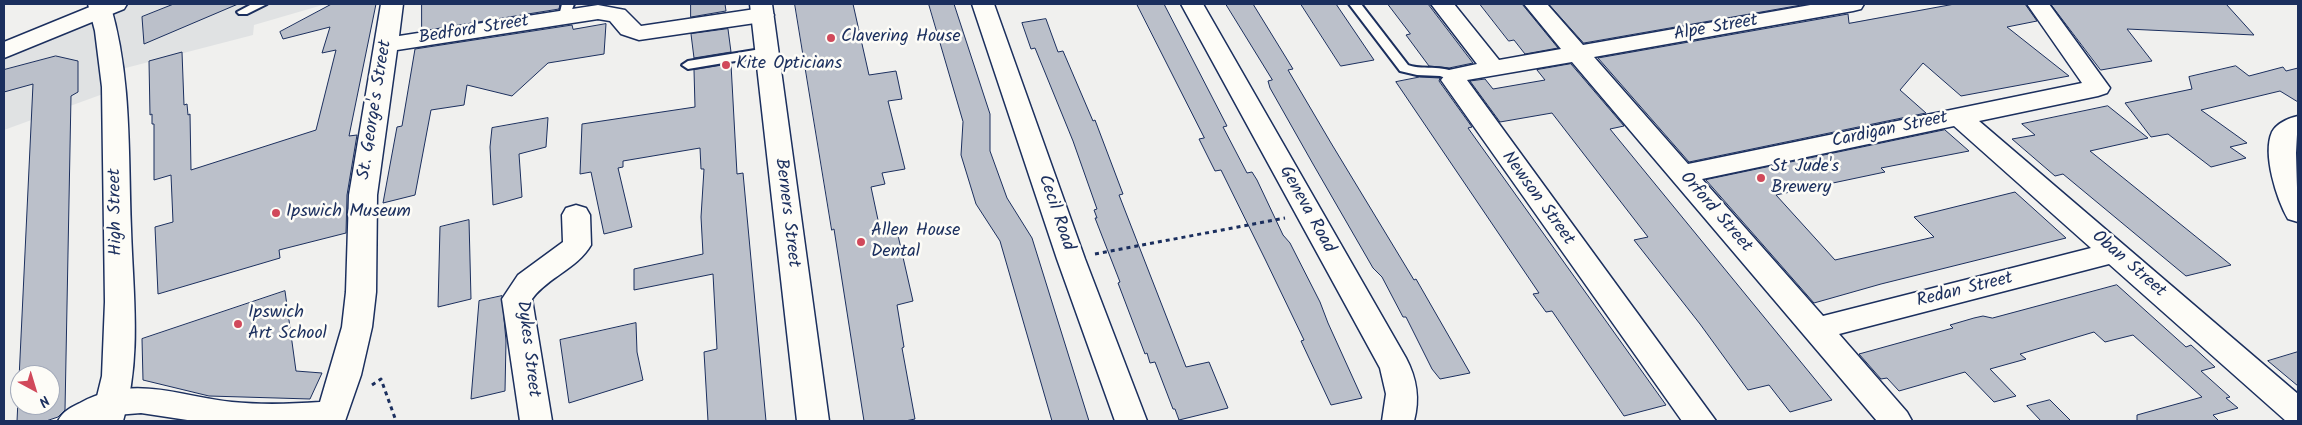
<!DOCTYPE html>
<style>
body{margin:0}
#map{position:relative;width:2302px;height:425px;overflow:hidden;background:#f0f0ee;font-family:Kalam,sans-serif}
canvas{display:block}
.frame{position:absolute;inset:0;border:5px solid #1b2f5e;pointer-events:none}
.north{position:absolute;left:10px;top:365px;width:50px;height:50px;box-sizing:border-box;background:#fdfcf7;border:1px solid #a3aaba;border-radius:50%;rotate:141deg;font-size:14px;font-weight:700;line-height:20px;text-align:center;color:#1b2f5e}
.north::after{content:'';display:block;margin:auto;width:18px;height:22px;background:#d1495b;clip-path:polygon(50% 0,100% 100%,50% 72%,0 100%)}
</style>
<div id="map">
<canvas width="2302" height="425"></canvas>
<div class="frame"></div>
<div class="north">N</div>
</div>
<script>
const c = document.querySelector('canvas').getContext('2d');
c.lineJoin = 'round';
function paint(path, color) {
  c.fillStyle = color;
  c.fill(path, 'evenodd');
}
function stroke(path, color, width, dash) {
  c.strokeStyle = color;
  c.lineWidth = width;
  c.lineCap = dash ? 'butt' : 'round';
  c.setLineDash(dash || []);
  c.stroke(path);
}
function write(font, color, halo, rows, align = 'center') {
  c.font = font + ' Kalam,sans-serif';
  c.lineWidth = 5;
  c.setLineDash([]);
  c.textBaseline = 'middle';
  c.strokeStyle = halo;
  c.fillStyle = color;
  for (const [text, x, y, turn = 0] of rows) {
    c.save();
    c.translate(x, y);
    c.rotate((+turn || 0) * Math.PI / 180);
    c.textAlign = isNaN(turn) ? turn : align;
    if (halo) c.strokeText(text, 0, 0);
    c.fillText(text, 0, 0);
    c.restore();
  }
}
paint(new Path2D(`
 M99 4H116L110 7 120 4H326L254 25 253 35 114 71V90L4 130V51L101 10Z`), '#e0e2e3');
const building = new Path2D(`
 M174 4H238L144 44 142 17Z
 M332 4H376L349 136 357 135 347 195 346 233 279 250 280 258 158 294 155 227 173 222 171 175 154 180V124H152V114L150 115 149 61 182 52 184 105 187 104 188 115 190 114 191 170 316 130 336 50 322 53 330 27 283 39 280 32Z
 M422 4H560L559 9 422 31Z
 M691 4H725L726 11 691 17Z
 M795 4H853L869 75 896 71 902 99 888 101 905 169 882 173 885 184 871 187 881 234 897 231 913 301 897 305 904 347 902 348 915 419 905 421H864L834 229 832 230Z
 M929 4H954L990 114V151L1007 198 1032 238 1089 421H1052L1000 241 976 204 961 155 963 122Z
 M1137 4H1164L1227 126 1223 127 1247 173 1252 172 1257 180 1283 235 1290 243 1320 302 1328 323 1362 398 1331 405 1301 341 1304 340 1265 259 1221 170 1215 171 1199 139 1204 138Z
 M1226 4H1253L1293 69 1288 70 1331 143 1414 280 1416 279 1470 373 1440 379 1432 369 1406 317H1403L1382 277 1373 268 1313 164 1270 88 1268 81 1272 80Z
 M1301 4H1336L1374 60 1341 66Z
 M1388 4H1428L1473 63 1449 68 1429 66 1406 35 1410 34Z
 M1480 4H1522L1558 48 1525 54 1514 40 1509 41Z
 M1549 4H1807L1584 43Z
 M1955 4H2025L2037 21 2007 27 2069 76 1961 96 1923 63 1900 90 1926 113 1689 162 1598 58 1848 14 1849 23Z
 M2051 4H2226L2254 35 2127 29 2152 61 2101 70Z
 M1046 19 1058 52 1063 51 1093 121 1095 120 1123 194 1119 195 1186 367 1209 362 1228 408 1179 420 1175 409H1173L1155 362 1150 363 1147 353 1145 354 1118 283 1120 282 1095 218H1097L1094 210 1097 209 1073 141 1035 48 1031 49 1022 23Z
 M606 24 604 54 548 63 512 96 467 85 464 105 431 110 415 195 383 203 397 127 402 126 415 49 572 25 573 29Z
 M728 29 731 52 694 58 691 34Z
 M56 56 78 61V92L71 96 65 410 58 417 46 421H17L33 84 4 92V70ZM20 375H50V405H20Z
 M731 64 737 174 743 173 766 421H708L704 352 717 349 713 274 634 290V269L703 254 701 217 704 169H701L700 148 623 161V167L618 168 632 227 604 234 591 172 580 174 582 124 695 107 694 70Z
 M1571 64 1624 126 1610 129 1832 400 1790 412 1769 385 1748 390 1700 324 1634 240 1648 237 1552 113 1500 122 1470 81 1485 79 1493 89 1545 80 1537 70Z
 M2236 66 2249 76 2283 67 2286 71 2298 68V102L2280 91 2201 110 2247 143 2230 147 2246 158 2211 167 2168 134 2151 137 2125 103 2192 89 2189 77Z
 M1420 77 1440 78 1439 81 1472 127 1468 128 1666 405 1624 416 1552 311 1546 312 1533 294 1539 293 1396 82Z
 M2108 106 2148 138 2090 151 2231 265 2186 276 2063 174 2055 176 2012 139 2035 135 2022 124Z
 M548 118 546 147 519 154 522 197 493 205 490 147 492 128Z
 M1945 130 1969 151 1881 168 1885 172 1776 195 1835 260 1934 237 1914 217 2015 192 2066 238 1881 284 1814 303 1706 180Z
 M469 220 471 299 438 307 440 227Z
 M2117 285 2186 347 2191 345 2215 367 2201 371 2230 397 2226 398 2238 408 2213 415 2219 421H2137V415L2202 397 2133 335 2105 342 2094 332 2020 354 2026 359 1990 369 2016 396 1994 402 1965 372 1899 391 1887 378 1881 379 1859 354 1953 328 1950 325 1974 318 1983 316 1992 318Z
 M285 291 296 371 322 373 310 399 209 396 143 380 142 339Z
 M502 296 506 341 505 391 471 399 479 301Z
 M636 323 637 352 643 380 569 403 560 340Z
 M2298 352V386L2268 361Z
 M2050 400 2071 421H2041L2027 406Z`);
paint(building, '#bbc0ca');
stroke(building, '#1b2f5e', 1);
const service = new Path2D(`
 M252 4H267L247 14H239L237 12Z
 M562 4H574L569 18H561L559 16Z
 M1349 4H1361L1408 65C1424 71 1448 63 1460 77L1458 80 1454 81 1440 76 1417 75 1400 71Z
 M767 48 773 52 771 55 688 69 682 65 688 61Z`);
const minor = new Path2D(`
 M381 4H403L399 36 598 5 625 10 641 26 762 8 770 10 774 15 770 20 762 22 639 40 621 34 610 21 598 19 397 50 377 195 376 292 372 327 361 375 345 421H194L141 413 116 415 103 421H58C63 411 70 408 80 403 134 374 177 396 232 402 262 405 291 404 320 402L342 327 346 292 349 195Z
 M972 4H994L1085 259 1147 421H1115L1057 259Z
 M1181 4H1203L1406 358C1417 379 1420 399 1414 421H1382L1386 394 1380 368Z
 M1431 4H1454L1499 60 1561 49 1524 4H1547L1583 45 1816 4H1864L1861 9 1853 11 1594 57 1688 164 2082 83 2027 4H2049L2110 88 2107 93 2098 96 1979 121 2298 394V421H2286L2109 264 1839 334 1907 412 1912 421H1877L1572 62 1467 80 1716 421H1682L1441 80 1449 70 1477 64ZM1954 126 2091 248 1823 316 1702 179Z
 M2298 116 2296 153 2298 222 2288 219C2277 200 2262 154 2272 132 2277 123 2289 118 2298 116Z
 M576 205 586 208 590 215 591 245C577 269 548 277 532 299L552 421H520L502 299 518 275 563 242 562 215 566 208Z`);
const tertiary = new Path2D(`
 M88 4H110C132 78 128 153 131 229 133 294 142 359 123 421H91L102 376 105 302 102 87 95 31Z
 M750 4H772L829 421H797Z`);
const primary = new Path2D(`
 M97 4H127L124 9 4 58V42Z`);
stroke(service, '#1b2f5e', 4);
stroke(minor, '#1b2f5e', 3);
stroke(tertiary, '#1b2f5e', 3);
stroke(primary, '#1b2f5e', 3);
stroke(new Path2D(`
 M1095 254 1285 218
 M372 385 381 379 396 421`), '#1b2f5e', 3, [4, 4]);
paint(service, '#fdfcf7');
paint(minor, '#fdfcf7');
paint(tertiary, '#fdfcf7');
paint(primary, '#fdfcf7');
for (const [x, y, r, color] of [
 [831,38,5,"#d1495b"],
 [726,65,5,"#d1495b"],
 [1761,178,5,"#d1495b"],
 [276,213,5,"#d1495b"],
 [861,242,5,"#d1495b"],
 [238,324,5,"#d1495b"]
]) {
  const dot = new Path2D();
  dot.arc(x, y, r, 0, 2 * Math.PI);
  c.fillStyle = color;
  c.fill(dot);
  stroke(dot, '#fdfcf7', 2);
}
write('18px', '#1b2f5e', '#fdfcf7', [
 ["Alpe Street",1716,29,-10],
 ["Bedford Street",474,31,-9],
 ["St. George's Street",376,110,-81],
 ["Cardigan Street",1890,131,-12],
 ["Newson Street",1537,199,54],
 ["Geneva Road",1306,210,61],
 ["High Street",117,212,-91],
 ["Berners Street",786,213,83],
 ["Cecil Road",1055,213,71],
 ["Orford Street",1715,213,49],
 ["Oban Street",2128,265,41],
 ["Redan Street",1965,291,-14],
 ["Dykes Street",527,349,83]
]);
write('18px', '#1b2f5e', '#fdfcf7', [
 ["Clavering House",841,38],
 ["Kite Opticians",736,65],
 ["St Jude's",1771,168],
 ["Brewery",1771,189],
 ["Ipswich Museum",286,213],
 ["Allen House",871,232],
 ["Dental",871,253],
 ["Ipswich",248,314],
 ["Art School",248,335]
], 'left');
</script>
